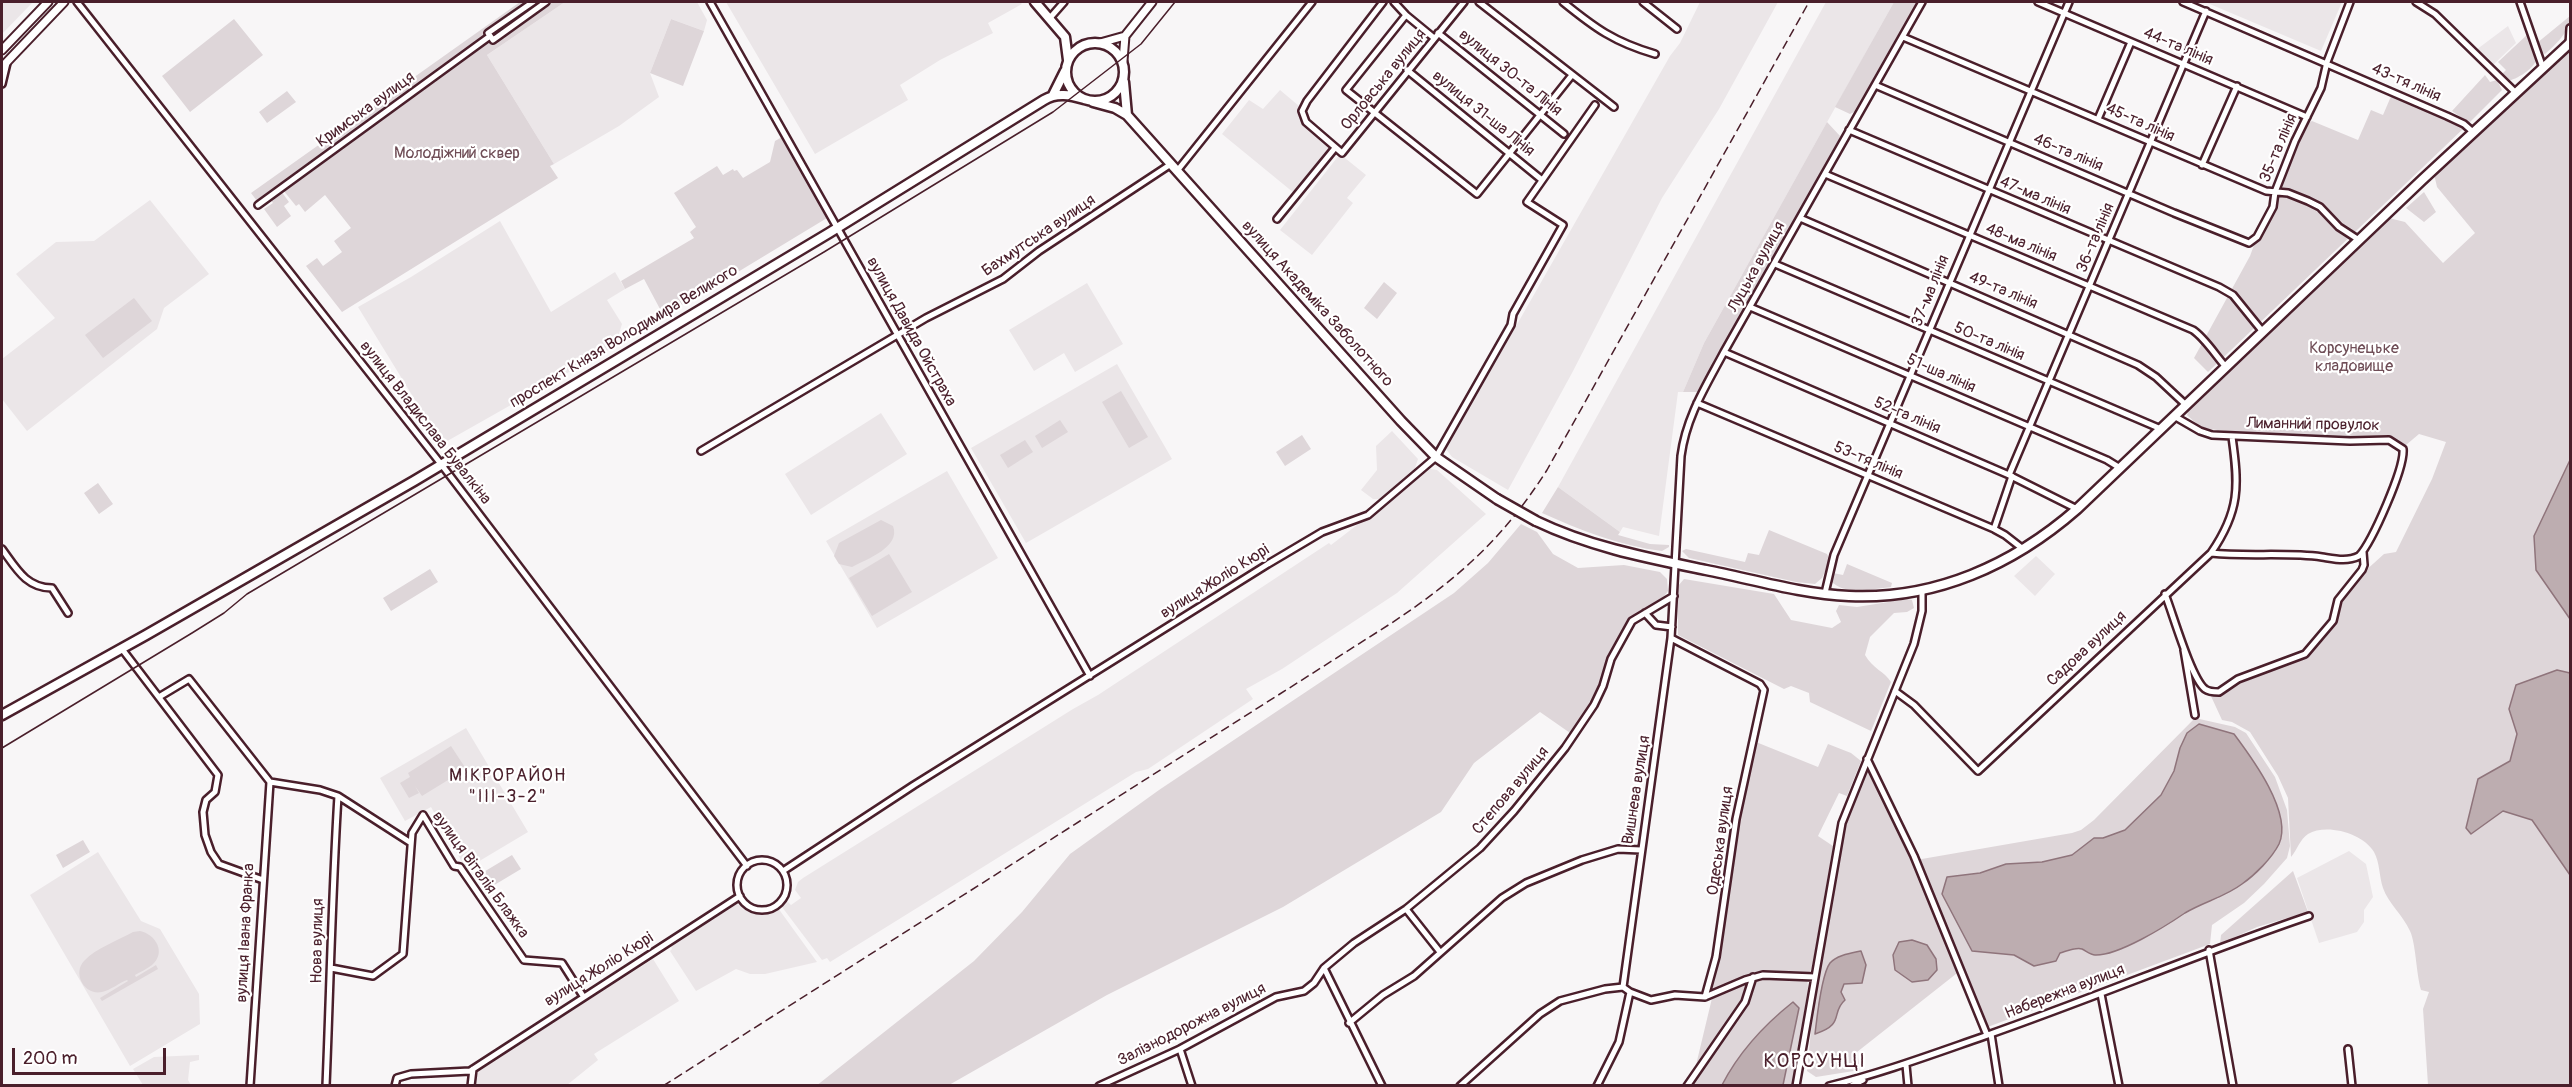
<!DOCTYPE html>
<meta charset="utf-8">
<style>
body{margin:0}
#map{position:relative;width:2572px;height:1087px;overflow:hidden;background:#f8f6f7;font-family:Pangolin,sans-serif}
canvas{display:block}
.frame{position:absolute;inset:0;border:3px solid #4a1f2b;pointer-events:none}
.scale{position:absolute;left:12px;top:1048px;width:154px;height:27px;box-sizing:border-box;border:3px solid #4a1f2b;border-top:0;padding-left:8px;font-size:18px;line-height:21px;white-space:nowrap;color:#4a1f2b;-webkit-text-stroke:4px #fff;paint-order:stroke}
</style>
<div id="map">
<canvas width="2572" height="1087"></canvas>
<div class="frame"></div>
<div class="scale">200 m</div>
</div>
<script>
const c = document.querySelector('canvas').getContext('2d');
c.lineJoin = 'round';
function paint(path, color) {
  c.fillStyle = color;
  c.fill(path, 'evenodd');
}
function stroke(path, color, width, dash) {
  c.strokeStyle = color;
  c.lineWidth = width;
  c.lineCap = dash ? 'butt' : 'round';
  c.setLineDash(dash || []);
  c.stroke(path);
}
function write(font, color, halo, rows, align = 'center') {
  c.font = font + ' Pangolin,sans-serif';
  c.lineWidth = 4.5;
  c.setLineDash([]);
  c.textBaseline = 'middle';
  c.strokeStyle = halo;
  c.fillStyle = color;
  for (const [text, x, y, turn = 0] of rows) {
    c.save();
    c.translate(x, y);
    c.rotate((+turn || 0) * Math.PI / 180);
    c.textAlign = isNaN(turn) ? turn : align;
    if (halo) c.strokeText(text, 0, 0);
    c.fillText(text, 0, 0);
    c.restore();
  }
}
paint(new Path2D(`
 M2 2H33L2 34Z
 M565 2H697L707 20 704 31 671 19 650 73 659 97 619 126 554 164 487 55Z
 M726 2H1020L1022 4 988 23 993 33 940 60 900 85 908 100 815 154Z
 M1700 2H1778L1719 109 1662 198 1572 373 1508 490 1452 457 1446 449 1670 56 1680 43Z
 M1826 2H1894L1704 343 1683 392H1678L1659 536 1623 527 1620 532 1558 487Z
 M2205 2H2342L2321 51Z
 M2508 26 2516 43 2493 65H2489L2476 50Z
 M1280 90 1299 106V119L1306 127 1330 147 1294 193 1222 134 1249 100 1263 109Z
 M1340 154 1366 175 1347 198 1353 203 1312 255 1280 230Z
 M150 200 209 274 164 308 157 329 27 431 2 399V359L55 318 16 274 56 242 94 241Z
 M500 221 551 312 615 272 625 289 607 300 622 324 615 346 442 444 358 307 411 277Z
 M1087 283 1123 344 1075 372 1064 353 1034 371 1009 330Z
 M1117 364 1172 459 1026 543 971 448Z
 M881 413 907 454 811 515 785 474Z
 M1392 431 1418 459 1415 468 1380 499H1373L1361 490 1377 470 1376 446Z
 M1430 469 1437 470 1486 514 1397 593 1282 669 1246 689 1253 699 1148 769 1136 772 830 962 827 958 822 960 782 907 788 902 791 905 801 898 795 890 798 882 803 878 1073 709 1098 695 1329 543 1331 545Z
 M947 471 998 558 877 628 826 541Z
 M2036 556 2055 574 2035 596 2014 576Z
 M466 728 528 832 466 869 431 807 405 821 380 778Z
 M2349 851 2366 864 2373 897 2364 910V922L2357 932 2319 943 2297 878Z
 M98 852 141 921 160 929 199 994 200 1024 130 1066 30 895Z
 M737 904 761 914 769 913 778 908 817 962 765 974H750L736 969 696 991 670 951 672 949 671 946Z
 M653 959 679 1001 594 1054 598 1060 567 1085 473 1086 477 1071Z
 M199 1055V1060L190 1062 188 1080 191 1085H143L133 1069 154 1057Z`), '#ebe6e8');
paint(new Path2D(`
 M520 2H565L487 55 554 164 550 166 558 178 342 312 306 266 317 258 323 266 342 252 334 241 351 228 325 195 305 212 299 204 296 206 283 190 281 191 289 202 284 206 291 216 277 227 264 209 273 203 270 199 260 205 251 193Z
 M1894 2H1918L1858 110 1850 114 1835 107Z
 M2570 16C2571 31 2555 45 2545 54L2541 52 2537 43Z
 M234 19 263 55 190 112 162 76Z
 M671 19 704 31 683 86 650 73Z
 M2529 33C2531 40 2538 50 2537 57 2536 68 2516 80 2507 81L2501 75 2506 70 2498 62Z
 M2570 49V460L2534 536 2536 570 2570 619V1085H2428L2423 1009 2429 992 2421 990C2416 972 2416 944 2410 931 2403 915 2388 903 2383 888 2379 876 2380 863 2374 852 2363 833 2326 823 2308 834 2300 839 2297 850 2291 857L2288 798 2278 776 2250 732 2232 722 2222 720 2210 694H2222L2239 680 2306 655 2325 638 2336 623 2341 601 2364 572 2384 554 2396 552 2432 479 2446 442 2419 434 2406 445 2389 437 2356 439 2251 434 2209 429 2199 426 2187 415 2190 406 2296 303 2389 218 2405 222 2443 263 2475 233 2437 187 2434 174Z
 M2485 75 2490 82 2497 80 2502 90 2469 123 2452 111Z
 M287 91 296 102 267 123 259 112Z
 M2392 94 2464 128 2208 372 2194 358 2250 256 2257 237 2270 213 2273 198 2304 125 2312 121 2358 140 2371 110 2383 115Z
 M1827 122 1840 136 1838 144 1698 392H1683L1704 343Z
 M782 137 827 218 685 304 660 309 644 279 625 289 621 281 694 238 690 232 696 227 674 193 717 166 723 175 733 169 734 171 737 170 743 178 770 162 775 141Z
 M2424 192 2436 212 2424 222 2406 208Z
 M1384 282 1397 293 1377 319 1364 308Z
 M134 298 152 321 103 358 85 335Z
 M1121 391 1148 437 1129 448 1102 402Z
 M1060 420 1068 432 1042 448 1035 436Z
 M1302 435 1311 449 1285 466 1276 452Z
 M1025 440 1033 452 1008 468 1000 455Z
 M98 483 113 504 99 514 84 493Z
 M1558 487 1620 532 1618 535 1650 544 1669 545V547L1662 551C1620 546 1580 530 1542 513Z
 M881 520 893 526C901 547 867 559 852 567L839 564 834 556 839 543Z
 M1521 524 1537 532 1553 554 1578 568 1624 565 1660 572 1667 579 1668 591 1657 606 1636 617 1611 659 1603 686 1573 735 1540 712 1474 763 1441 812 1283 907 1107 995 949 1085 816 1086 974 961 1022 912 1070 854 1159 790 1454 593 1488 563Z
 M1769 530 1827 554 1830 560 1822 578 1815 584 1796 582 1689 558 1682 551 1686 549 1745 562 1748 553 1759 555Z
 M889 554 912 592 872 616 849 578Z
 M1847 564 1892 583 1891 587C1872 589 1845 596 1831 581L1833 573 1843 575Z
 M430 569 438 582 391 611 383 598Z
 M1684 579 1774 594 1791 620 1832 628 1841 622 1836 611 1839 605 1857 607 1907 599 1912 600 1914 608 1907 612 1894 613 1870 637 1865 655C1873 669 1884 671 1891 682L1871 731 1810 702 1809 693 1791 686 1784 689 1678 635V586Z
 M2195 718 2235 727 2246 733 2275 777 2287 810 2290 846 2287 858 2264 884 2244 903 2212 925 2210 944 1985 1028 1961 970 1857 1052 1860 1070 1816 1077 1807 1071 1813 1010 1846 823 1870 764 1916 860 2072 833 2081 830 2094 820ZM2199 724 2219 898 2196 907 2163 928 2122 948 2094 955 2080 948 2060 953 2034 966 2014 955 1947 877 1980 873 2006 864 2042 862 2072 855 2094 838H2103L2125 830 2161 795 2174 771 2180 748 2187 733Z
 M1751 740 1818 767 1828 744 1851 753 1861 761 1847 796 1839 793 1818 836 1833 846 1812 968 1807 976 1808 988 1792 1085H1783L1795 1023 1793 1002C1764 1025 1739 1052 1722 1085L1691 1086 1713 994 1707 989 1727 894Z
 M451 746 466 769 422 796 415 786 419 793 409 798 400 783 410 777 408 773Z
 M83 840 90 852 63 868 56 855Z
 M512 855 521 869 491 887 482 873Z
 M2293 871 2308 912 2257 927 2220 944 2221 935Z
 M140 931C155 934 167 952 152 965 147 969 140 972 135 975L136 977 156 965 158 969 102 1001 100 998 128 981 127 980C119 983 111 990 102 992 85 996 72 974 84 961 96 948 119 940 133 932Z`), '#ded6d9');
const water = new Path2D(`
 M2570 460V619L2536 570 2534 536Z
 M2557 670 2570 673V875L2532 820 2503 811 2471 834 2466 828 2478 779 2510 761 2517 734 2509 709 2516 685Z
 M2199 724 2234 734C2252 758 2293 813 2279 844 2272 858 2255 875 2242 884 2225 897 2203 902 2185 913 2166 926 2118 956 2095 955 2091 955 2086 951 2082 949 2076 947 2067 951 2060 953L2056 961 2034 966 2014 955 1972 951 1942 894 1947 877 1980 873 2006 864 2042 862 2072 855 2094 838H2103L2125 830 2161 795 2174 771 2180 748 2187 733Z
 M1912 940 1927 945 1936 959 1937 970 1928 980 1912 982 1895 970 1893 955 1899 942Z
 M1861 951 1866 965 1862 983 1844 984 1841 992 1845 1000C1830 1013 1846 1024 1815 1034 1817 1018 1821 975 1830 963 1837 955 1852 953 1861 951Z
 M1793 1002 1799 1008 1783 1085H1722C1739 1052 1764 1025 1793 1002Z`);
paint(water, '#bdadb0');
stroke(water, '#8f747b', 1.5);
const minor = new Path2D(`
 M77 2 441 464 747 866
 M533 2 488 33 493 40 546 2
 M710 2 1090 676
 M1383 2 1307 101 1302 111 1306 122 1342 153 1464 2
 M1394 2 1406 15 1434 38
 M1479 2 1614 107
 M1563 2C1595 28 1614 42 1655 54
 M1643 2 1677 29
 M2038 2 2307 117
 M2183 2 2447 116 2464 124 2473 132
 M2416 2 2435 14 2515 92
 M2520 2 2543 68
 M1406 15 1346 90 1477 194 1572 75
 M1049 19 1064 2
 M1438 33 1564 134
 M1903 37 2266 191 2288 193 2308 201 2320 207 2339 227 2359 240
 M2569 45 2570 28
 M1407 70 1542 180
 M2 84 7 63
 M1875 85 2174 213 2249 243 2257 237 2273 207 2275 192 2295 141 2321 88 2327 62 2350 2
 M2098 119 2131 42
 M1849 130 2219 287 2233 295 2263 332
 M2202 165 2237 86
 M1177 171 1312 2
 M1825 174 2193 330C2205 338 2216 356 2226 367
 M258 205 490 36
 M1800 218 2138 365 2156 377 2186 405
 M1277 219 1335 148
 M1775 264 2161 429
 M1750 307 2107 460 2120 468
 M1724 352 2009 475 2077 509
 M1697 403 1994 529 2005 535 2023 549
 M2174 416 2200 431 2212 435 2350 441 2389 440 2403 449C2405 468 2372 542 2359 556 2347 562 2335 559 2322 557 2285 552 2248 557 2211 553
 M701 451 926 318 1003 279 1039 251 1171 164
 M2009 475 2206 11
 M1994 529 2012 476
 M2 549C16 568 26 588 52 588L68 613
 M1825 593 1834 555 2069 2
 M2165 594C2173 614 2191 678 2205 689 2209 692 2214 692 2219 692L2238 679 2305 654 2333 621 2338 600 2362 570 2364 565 2363 552
 M1645 613 1656 625 1672 627
 M1671 638 1760 684 1764 690 1736 819 1716 957 1705 997
 M122 649 218 775 215 792 206 800 203 812 205 835 211 852 219 864 263 880
 M2184 650 2195 715
 M1895 691 1914 705 1978 771 2211 553C2240 511 2239 486 2232 437
 M159 697 189 679 270 782 320 790 338 796 411 843
 M1867 759 1914 856 1987 1035
 M737 885a25 25 0 1 1 50 0a25 25 0 1 1-50 0Z
 M783 871 914 785 1268 564 1322 532 1368 515 1436 457 1511 325 1513 314 1563 225 1527 202 1595 105
 M1406 909 1440 952
 M2209 950 2233 1086
 M331 968 373 976 403 954 412 833 423 815 454 866 460 867 524 960 562 963 583 996
 M1324 968 1382 1086
 M1623 987 1671 638 1681 456C1686 417 1706 386 1724 352L1922 2
 M2101 994 2119 1086
 M1349 1023 1383 995 1414 976 1502 898 1526 883 1582 860 1618 849 1641 850
 M1991 1034 1999 1086
 M1180 1049 1192 1086
 M2348 1049 2352 1086
 M1906 1065 1908 1086
 M250 1086 270 782
 M326 1086C330 989 332 893 338 796
 M395 1086 397 1078 411 1074 470 1071 740 896
 M471 1086 473 1069
 M1099 1086 1180 1049 1276 997 1304 991 1314 983 1324 968 1354 943 1406 909 1480 848 1514 811 1565 748 1594 705 1603 686 1611 659 1632 621 1674 596
 M1460 1086 1540 1014 1560 1001 1605 989 1623 987 1630 992 1651 1000 1675 995 1705 997 1745 980 1763 975 1815 977
 M1597 1086 1619 1042 1630 992
 M1687 1086 1745 1002 1753 977
 M1796 1086 1842 823 1914 644 1922 611V589
 M1829 1086C1882 1073 1933 1054 1985 1036 2094 998 2200 953 2309 916
 M1851 1086 1863 1080`);
const major = new Path2D(`
 M1100 43 1125 36
 M2 50 48 2
 M1123 61 1125 36 1152 2
 M2 67 64 2`);
const highway = new Path2D(`
 M1035 2 1065 37 1068 60
 M1066 72a29 29 0 1 1 58 0a29 29 0 1 1-58 0Z
 M1124 82 1127 115
 M1053 95 1065 71
 M1093 102 1115 108 1127 115 1401 421 1436 457 1497 499
 M1536 521C1590 547 1648 558 1706 570 1752 579 1801 594 1849 596 1935 600 2013 565 2077 509L2422 180 2570 43
 M2 715 146 635 414 481 829 233 1044 100C1057 92 1070 95 1084 99`);
stroke(minor, '#4a1f2b', 10);
stroke(major, '#4a1f2b', 11);
stroke(highway, '#4a1f2b', 13);
stroke(minor, '#fff', 5);
stroke(major, '#fff', 7);
stroke(highway, '#fff', 8);
stroke(new Path2D(`
 M2 748 192 633 224 613 247 594 824 252 1053 112 1141 44 1175 2`), '#4a1f2b', 1.5);
stroke(new Path2D(`
 M663 1086 1390 624C1458 579 1503 539 1547 470L1809 2`), '#4a1f2b', 1.5, [9, 4.5]);
const highwayBridge = new Path2D(`
 M1497 499 1536 521`);
stroke(highwayBridge, '#4a1f2b', 13, []);
stroke(highwayBridge, '#fff', 8);
write('16px', '#4a1f2b', '#fff', [
 ["44-та лінія",2178,47,23],
 ["вулиця 30-та Лінія",1510,73,39],
 ["Орловська вулиця",1384,80,-51],
 ["43-тя лінія",2406,83,24],
 ["Кримська вулиця",366,110,-36],
 ["вулиця 31-ша Лінія",1483,114,39],
 ["45-та лінія",2140,123,24],
 ["35-та лінія",2279,148,-67],
 ["46-та лінія",2068,153,23],
 ["47-ма лінія",2035,196,23],
 ["Бахмутська вулиця",1039,236,-34],
 ["36-та лінія",2096,238,-67],
 ["48-ма лінія",2021,243,23],
 ["Луцька вулиця",1757,267,-61],
 ["37-ма лінія",1931,291,-68],
 ["49-та лінія",2003,291,23],
 ["вулиця Академіка Заболотного",1317,304,48],
 ["вулиця Давида Ойстраха",911,332,61],
 ["проспект Князя Володимира Великого",624,337,-31],
 ["50-та лінія",1989,342,23],
 ["51-ша лінія",1941,374,24],
 ["52-га лінія",1907,416,23],
 ["вулиця Владислава Бувалкіна",425,423,52],
 ["Лиманний провулок",2313,425,1],
 ["53-тя лінія",1868,461,23],
 ["вулиця Жоліо Кюрі",1215,582,-32],
 ["Садова вулиця",2087,649,-43],
 ["Вишнева вулиця",1637,790,-81],
 ["Степова вулиця",1511,791,-50],
 ["Одеська вулиця",1721,841,-82],
 ["вулиця Віталія Блажка",480,875,54],
 ["вулиця Івана Франка",246,933,-87],
 ["Нова вулиця",318,941,-89],
 ["вулиця Жоліо Кюрі",599,970,-32],
 ["Набережна вулиця",2065,992,-21],
 ["Залізнодорожна вулиця",1192,1025,-27]
]);
write('16px', '#6f4d56', '#fff', [
 ["Молодіжний сквер",457,154],
 ["Корсунецьке",2354,349],
 ["кладовище",2354,367]
]);
c.letterSpacing = '1.5px';
write('18px', '#4a1f2b', '#fff', [
 ["МІКРОРАЙОН",508,776],
 ["\"ІІІ-3-2\"",508,797]
]);
c.letterSpacing = '0px';
c.letterSpacing = '1.5px';
write('20px', '#4a1f2b', '#fff', [
 ["КОРСУНЦІ",1815,1062]
]);
c.letterSpacing = '0px';
</script>
